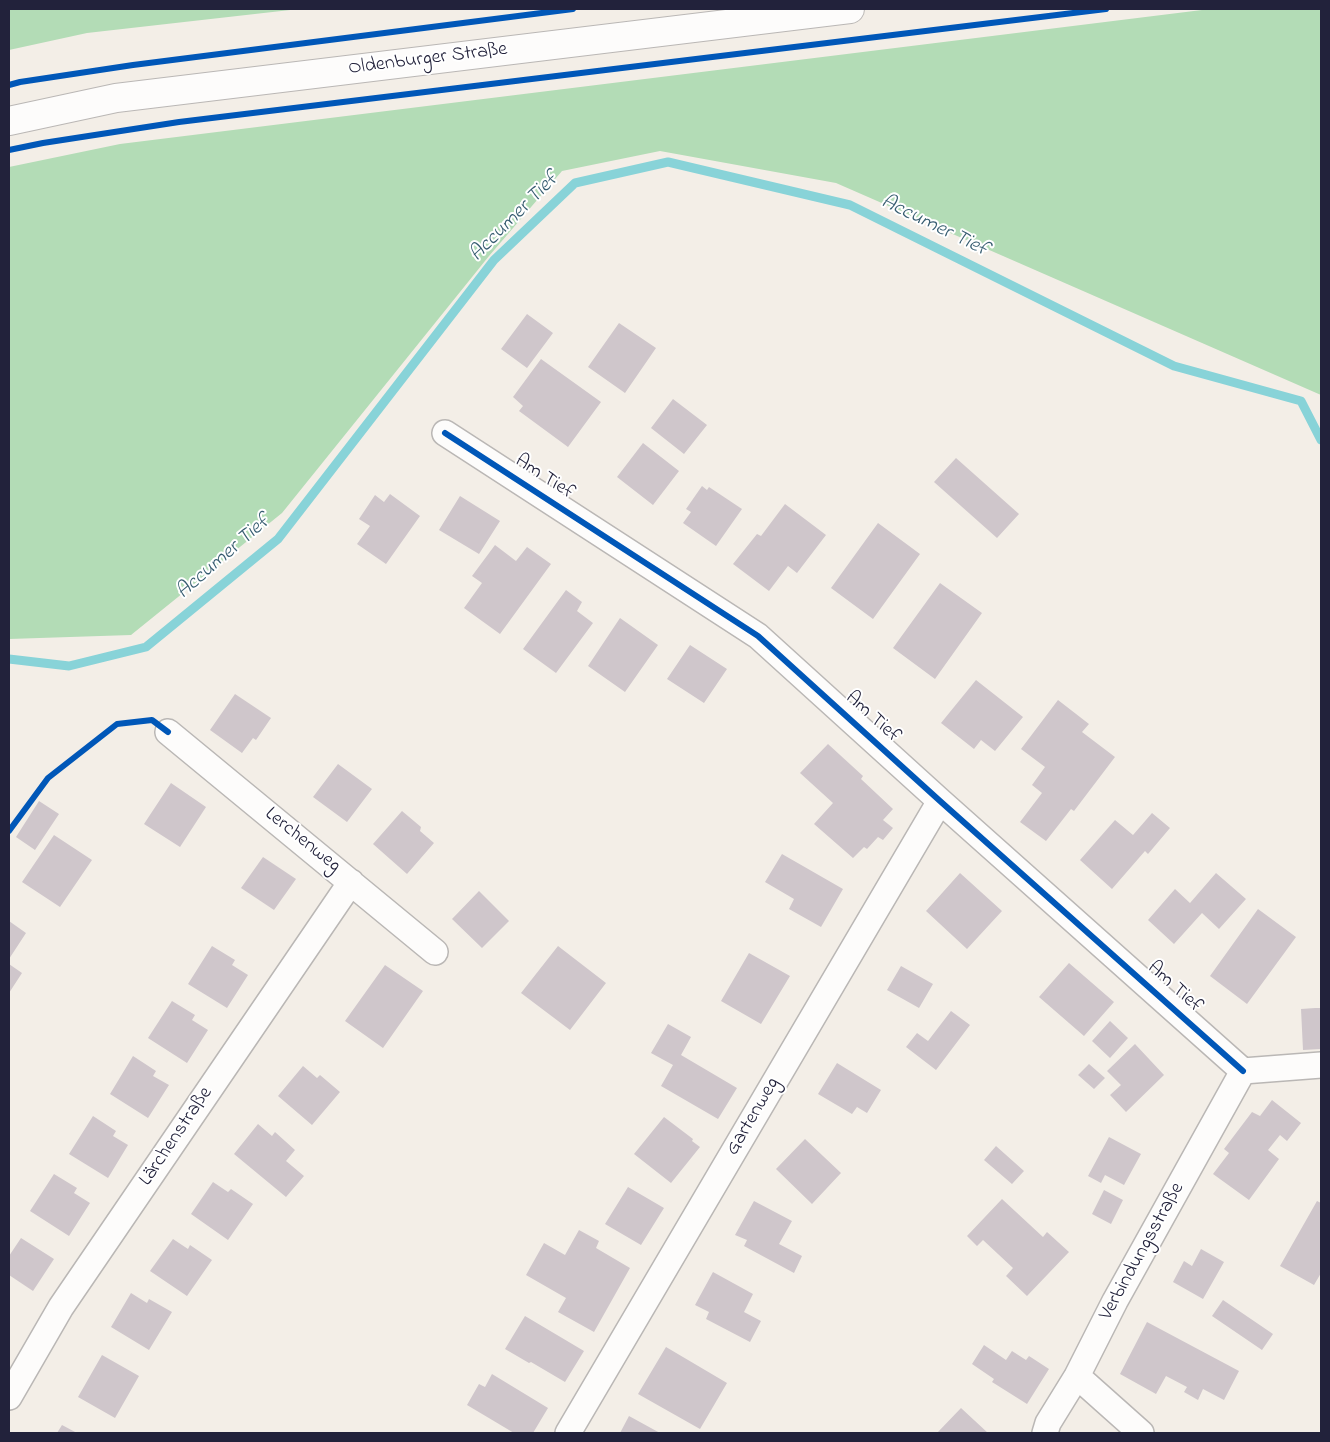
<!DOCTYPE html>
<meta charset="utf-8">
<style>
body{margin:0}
#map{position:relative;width:1330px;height:1442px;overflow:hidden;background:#f3eee7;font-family:"Indie Flower",sans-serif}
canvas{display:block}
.frame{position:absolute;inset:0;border:10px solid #22223b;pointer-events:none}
</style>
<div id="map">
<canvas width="1330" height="1442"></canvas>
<div class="frame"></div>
</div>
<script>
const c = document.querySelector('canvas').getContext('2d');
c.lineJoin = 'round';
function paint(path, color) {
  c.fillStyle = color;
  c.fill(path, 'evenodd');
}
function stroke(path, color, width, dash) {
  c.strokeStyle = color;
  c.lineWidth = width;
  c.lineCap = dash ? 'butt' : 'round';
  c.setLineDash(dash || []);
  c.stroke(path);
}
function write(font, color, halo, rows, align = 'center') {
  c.font = font + ' "Indie Flower",sans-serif';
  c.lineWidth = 4;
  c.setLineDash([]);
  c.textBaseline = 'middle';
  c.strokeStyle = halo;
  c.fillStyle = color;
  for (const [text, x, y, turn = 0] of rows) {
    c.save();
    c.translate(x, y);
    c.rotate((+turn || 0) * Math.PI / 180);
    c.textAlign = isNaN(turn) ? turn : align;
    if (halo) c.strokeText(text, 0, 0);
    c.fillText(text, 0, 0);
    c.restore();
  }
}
paint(new Path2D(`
 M9 9H299L87 33 9 50Z
 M1210 9H1321V395L836 183 660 151 562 171 489 256 282 513 131 635 9 639V167L120 144Z`), '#b3dcb6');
stroke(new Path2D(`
 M9 659 69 666 146 647 278 539 494 260 575 183 668 162 850 205 1174 366 1301 401 1321 440`), '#88d3d8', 9);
paint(new Path2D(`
 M527 314 553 333 527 368 501 349Z
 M619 323 656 348 625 393 588 367Z
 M541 359 601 402 568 447 519 411 523 406 513 397Z
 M673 399 707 425 684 454 651 428Z
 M643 443 679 471 653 505 617 477Z
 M956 458 1019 514 997 538 934 482Z
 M702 486 707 490 709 487 742 509 716 546 683 523 691 512 686 509Z
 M390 494 420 516 386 564 357 544 370 526 359 519 375 495 384 502Z
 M460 496 500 521 479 554 439 530Z
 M785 504 826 535 797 573 788 566 769 591 733 564 757 534 761 536Z
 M878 523 920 554 873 619 831 588Z
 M495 545 516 561 527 547 551 564 500 634 464 608 482 583 472 576Z
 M940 583 982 613 935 679 893 648Z
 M566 590 582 602 577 611 593 623 556 673 523 649Z
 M620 618 658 645 625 692 588 666Z
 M690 645 727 669 704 703 667 679Z
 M976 680 1023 717 995 751 981 740 974 749 941 723Z
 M235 694 271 718 256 740 253 738 242 753 210 730Z
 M1058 700 1089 724 1082 732 1115 757 1074 811 1071 809 1046 841 1020 822 1042 793 1032 785 1045 767 1021 749Z
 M828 744 863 776 861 779 893 809 883 820 893 828 883 840 878 837 867 849 864 847 853 858 814 824 833 803 800 773Z
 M338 764 372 789 347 822 313 797Z
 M171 783 206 807 180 847 144 824Z
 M39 801 59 814 35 850 16 837Z
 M402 811 421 827 420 831 434 843 407 874 373 844Z
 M1152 813 1170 828 1148 854 1145 851 1112 889 1080 860 1115 820 1133 835Z
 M54 835 92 860 60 907 22 882Z
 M782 854 843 889 821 927 789 909 794 899 765 882Z
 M263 857 296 879 274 910 241 888Z
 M960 873 1002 911 967 949 926 911Z
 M1216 873 1246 899 1219 929 1202 913 1174 944 1148 920 1175 889 1190 903Z
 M479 891 509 921 482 948 452 919Z
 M1258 909 1296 937 1247 1004 1210 976Z
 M9 921 26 933 9 959Z
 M212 946 235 960 232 965 248 975 227 1008 188 984Z
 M558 946 606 983 570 1030 521 993Z
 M749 953 790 976 761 1024 721 1001Z
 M1069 963 1114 1002 1084 1036 1039 997Z
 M9 964 22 973 9 993Z
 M385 965 423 991 383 1048 345 1021Z
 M901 966 933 984 919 1008 887 990Z
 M172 1001 195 1015 192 1020 208 1030 187 1063 148 1038Z
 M1315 1008H1321V1049L1303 1050 1301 1009Z
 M951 1011 970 1025 936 1070 906 1047 917 1033 928 1041Z
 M1110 1021 1128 1038 1110 1058 1092 1041Z
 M668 1024 691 1037 681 1055 737 1088 718 1119 661 1086 673 1065 651 1053Z
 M1135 1044 1164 1075 1126 1112 1110 1095 1121 1085 1107 1071Z
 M133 1056 156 1071 153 1076 169 1085 148 1118 110 1094Z
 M837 1063 881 1090 867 1113 857 1107 852 1114 818 1094Z
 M1089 1064 1105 1078 1094 1089 1078 1075Z
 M303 1066 317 1078 320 1075 340 1092 312 1125 278 1096Z
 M1272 1100 1301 1123 1287 1141 1280 1135 1268 1150 1279 1159 1249 1200 1213 1174 1229 1153 1224 1149 1252 1112 1260 1116Z
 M93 1116 116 1131 113 1136 128 1145 108 1178 69 1154Z
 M664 1117 693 1139 692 1141 700 1147 671 1183 634 1154Z
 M258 1124 272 1136 275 1132 295 1150 286 1161 304 1176 286 1197 234 1154Z
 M1109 1137 1141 1154 1124 1185 1105 1175 1101 1183 1088 1176Z
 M805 1139 841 1173 812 1204 776 1169Z
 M996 1146 1024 1171 1012 1184 984 1160Z
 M54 1174 77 1188 74 1193 90 1203 69 1236 30 1211Z
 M213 1182 228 1192 231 1189 253 1204 228 1240 191 1214Z
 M628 1187 664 1208 641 1245 605 1224Z
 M1104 1190 1123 1200 1111 1224 1092 1214Z
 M1002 1199 1043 1237 1047 1232 1069 1252 1027 1296 1006 1276 1013 1268 983 1240 977 1246 967 1236Z
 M754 1201 792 1221 779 1244 802 1256 794 1273 744 1246 747 1240 735 1235Z
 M1317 1201 1321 1203V1273L1314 1285 1280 1266Z
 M579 1230 599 1241 596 1248 630 1268 594 1332 558 1312 566 1298 526 1275 544 1243 565 1255Z
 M21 1238 54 1259 33 1291 9 1275V1256Z
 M173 1239 188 1249 190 1245 212 1260 187 1296 150 1271Z
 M1201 1249 1224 1262 1203 1299 1173 1282 1184 1261 1192 1266Z
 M713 1272 753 1294 744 1312 761 1321 750 1342 706 1319 709 1312 695 1305Z
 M131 1293 147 1303 149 1299 172 1312 149 1350 111 1327Z
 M1223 1300 1273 1334 1262 1350 1212 1316Z
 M525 1316 584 1351 565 1382 531 1362 529 1363 505 1349Z
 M1147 1322 1239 1371 1224 1400 1203 1389 1198 1400 1184 1392 1187 1387 1166 1376 1156 1394 1120 1374Z
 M984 1345 1006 1360 1012 1351 1026 1360 1029 1356 1049 1369 1027 1404 992 1382 994 1379 972 1364Z
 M666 1347 727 1383 700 1429 638 1394Z
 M102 1355 139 1376 115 1418 78 1397Z
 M492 1374 548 1408 533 1433H514L467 1405 479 1384 485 1387Z
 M961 1408 988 1433H937Z
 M629 1416 660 1433H620Z
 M62 1425 77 1433H57Z`), '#cfc6cb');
const street = new Path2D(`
 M445 433 758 636 940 801 1243 1071
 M168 732 435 952
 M1243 1071 1321 1065
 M1077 1376 1141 1433
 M9 1397 61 1307 351 882
 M568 1433 940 801
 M1045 1433 1048 1423 1077 1376 1115 1301 1243 1071`);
const primary = new Path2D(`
 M9 121 116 98 850 9`);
stroke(street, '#bab7b5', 28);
stroke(primary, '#bab7b5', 30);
stroke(street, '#fdfcfb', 25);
stroke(primary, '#fdfcfb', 28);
stroke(new Path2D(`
 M9 85 20 82 133 65 573 9
 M9 150 43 143 179 122 1106 9
 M445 433 758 636 940 801 1243 1071
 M9 831 48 778 117 724 152 720 168 732`), '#0057b8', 6);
write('20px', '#22223b', '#fff', [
 ["Oldenburger Straße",428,60,-7],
 ["Am Tief",544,478,33],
 ["Am Tief",872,718,42],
 ["Lerchenweg",302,841,39],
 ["Am Tief",1174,988,42],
 ["Gartenweg",754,1117,-60],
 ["Lärchenstraße",177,1137,-56],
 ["Verbindungsstraße",1143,1252,-61]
]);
write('italic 21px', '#365c70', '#fff', [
 ["Accumer Tief",515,218,-45],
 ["Accumer Tief",934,227,26],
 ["Accumer Tief",224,558,-41]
]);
</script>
